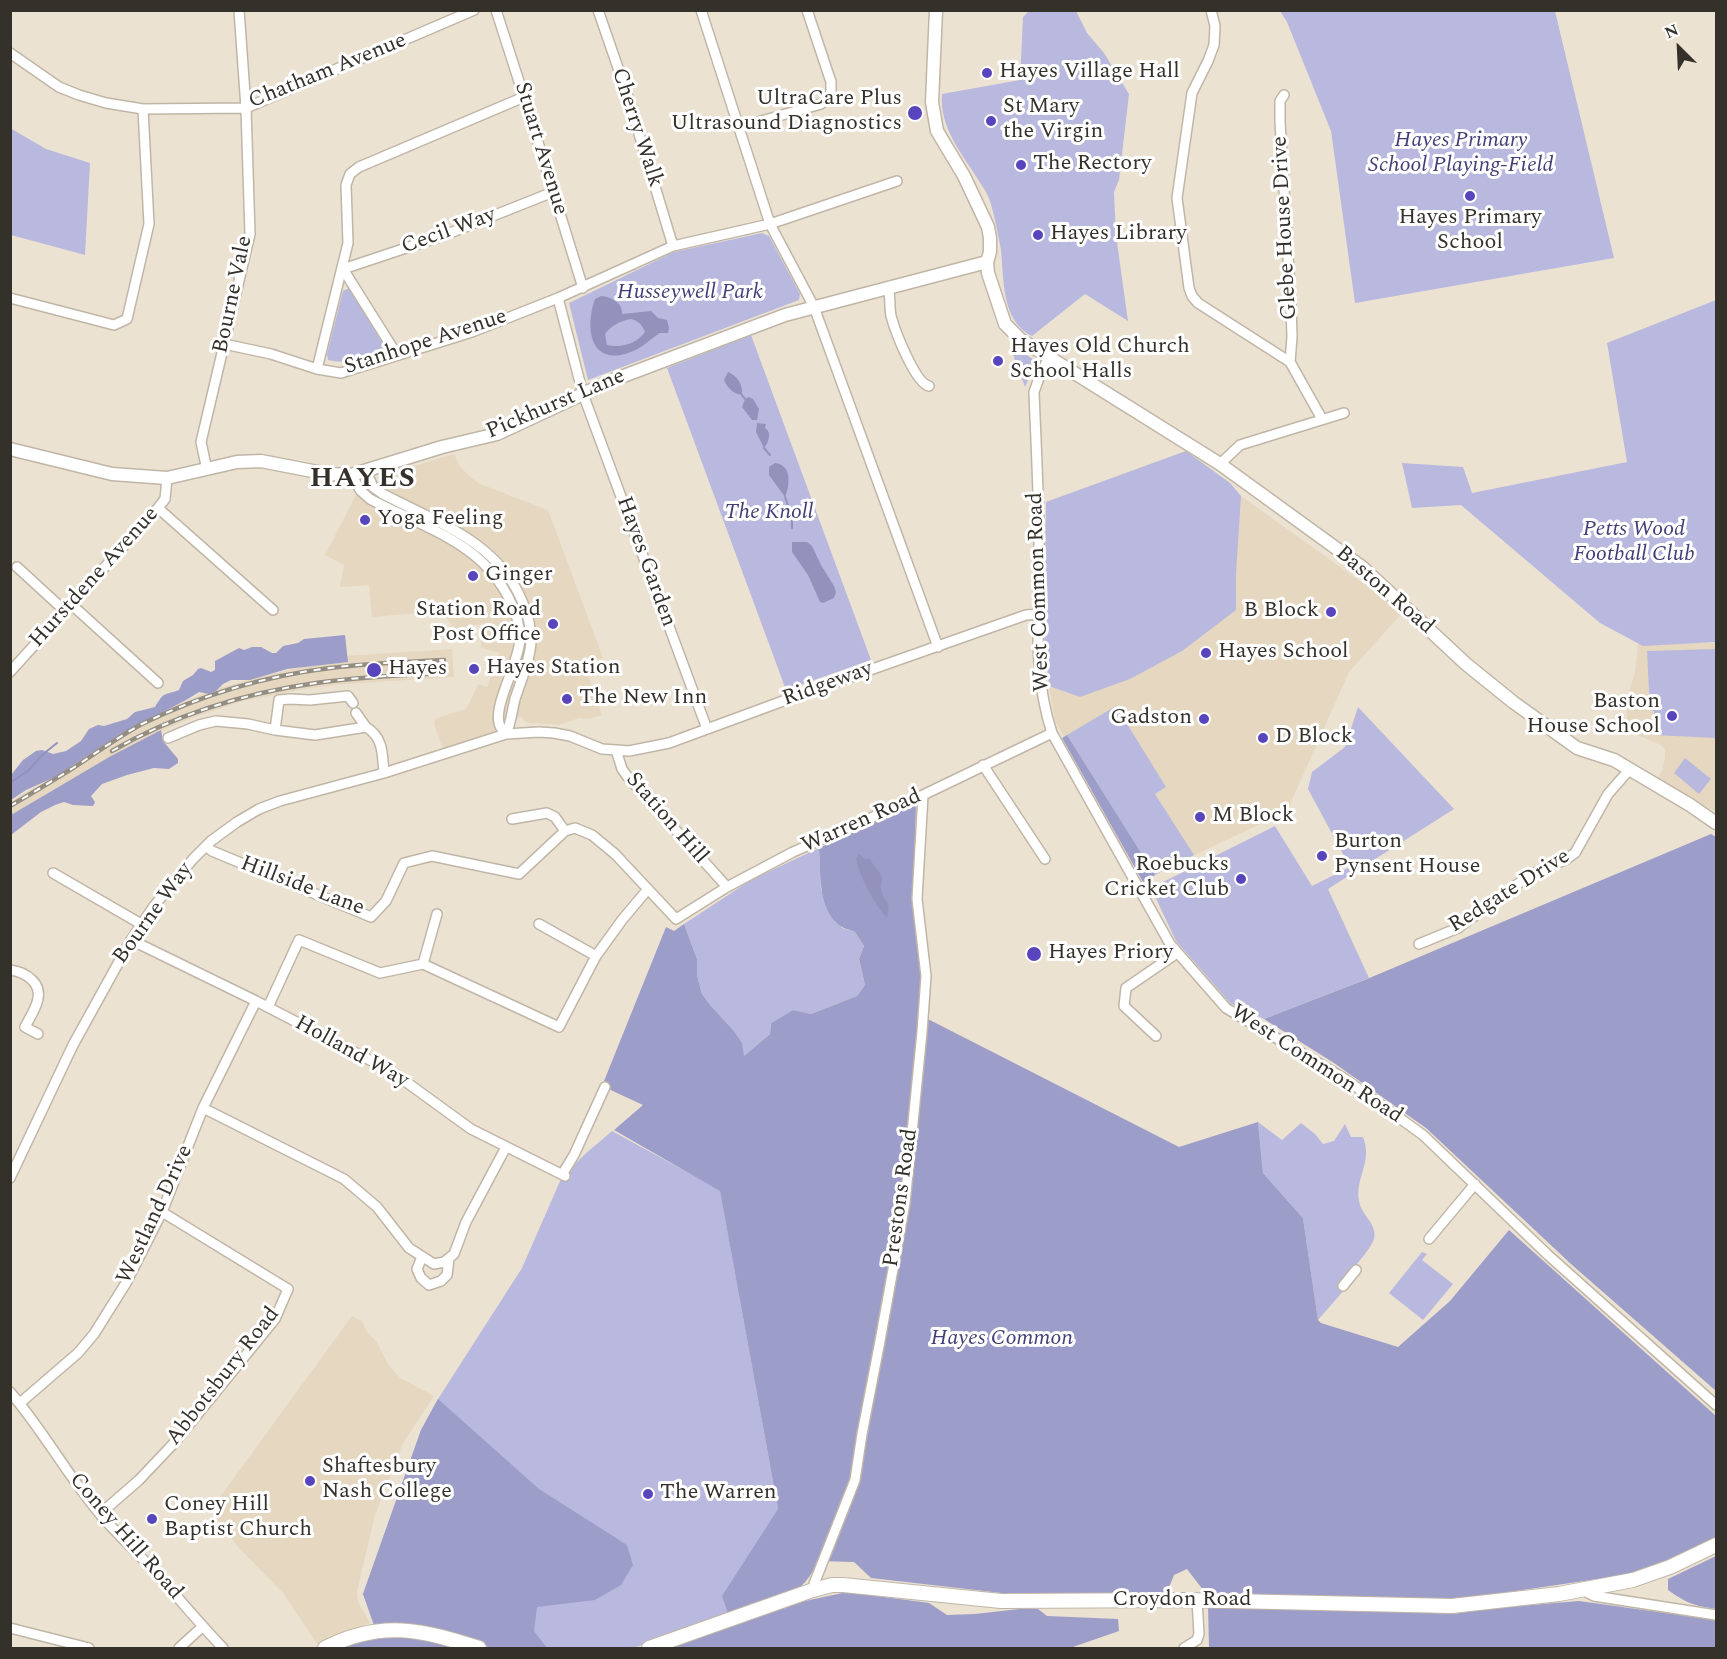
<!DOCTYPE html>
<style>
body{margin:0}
#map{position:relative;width:1727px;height:1659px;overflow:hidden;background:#ece2d2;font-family:Spectral,serif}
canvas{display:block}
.frame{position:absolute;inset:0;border:12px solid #34302a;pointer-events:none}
.north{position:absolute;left:1649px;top:18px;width:60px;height:60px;-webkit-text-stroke:4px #fff;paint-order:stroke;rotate:336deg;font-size:16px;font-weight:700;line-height:24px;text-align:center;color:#34302a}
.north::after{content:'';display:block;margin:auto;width:21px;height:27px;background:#34302a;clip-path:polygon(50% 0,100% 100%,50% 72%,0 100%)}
</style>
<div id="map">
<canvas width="1727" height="1659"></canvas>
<div class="frame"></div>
<div class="north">N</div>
</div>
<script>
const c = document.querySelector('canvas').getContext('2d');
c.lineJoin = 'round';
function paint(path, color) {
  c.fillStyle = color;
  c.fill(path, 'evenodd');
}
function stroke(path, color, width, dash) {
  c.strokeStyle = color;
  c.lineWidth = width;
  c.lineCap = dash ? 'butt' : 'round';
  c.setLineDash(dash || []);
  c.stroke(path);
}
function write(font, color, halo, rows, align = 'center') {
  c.font = font + ' Spectral,serif';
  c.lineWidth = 6;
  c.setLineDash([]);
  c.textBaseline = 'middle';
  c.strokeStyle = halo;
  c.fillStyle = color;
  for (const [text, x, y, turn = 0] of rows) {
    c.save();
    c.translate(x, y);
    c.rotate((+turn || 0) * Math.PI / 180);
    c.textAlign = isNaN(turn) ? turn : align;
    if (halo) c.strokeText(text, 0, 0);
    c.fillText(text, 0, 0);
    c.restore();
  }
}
paint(new Path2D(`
 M1186 451 1230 483 1241 496 1403 612 1349 672 1287 811 1145 879 1055 721 1049 686 1044 634 1046 502Z
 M454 454 459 465 470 477 480 484 548 510 603 658 584 664 602 715 589 719 579 718 559 725 529 723 523 720 521 716 486 736 443 749 434 724 435 719 465 709 468 706 478 684 487 687 492 674 494 675 497 667 495 665 499 653 481 647 482 624 453 629 448 619 442 612 439 611 372 617 369 585 340 587 344 565 325 555 356 495 394 472Z
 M1644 642 1716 643V812L1658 778 1663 768 1662 767 1665 759V750L1661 745 1628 731 1626 701 1635 672 1638 644H1644Z
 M452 649 454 677 344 684 298 690 243 701 189 719 160 732 11 817 10 802 70 766 103 743 149 717 210 691 265 675 304 667 346 661V656Z
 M352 1316 362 1321 367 1332 376 1341 388 1364 400 1378 434 1396 403 1443 375 1515 357 1591 358 1602 370 1623 320 1648 283 1593 238 1547 208 1507 217 1501Z`), '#e5d7c0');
paint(new Path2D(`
 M1029 11H1076L1087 33 1104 53 1129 94 1119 180 1114 192 1116 235 1128 321 1085 294 1032 336C1001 321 1004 279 1001 250 999 238 993 207 988 196 986 191 982 186 979 181 962 154 939 127 942 94L1020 80 1023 17Z
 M1280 11H1555L1614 258 1355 303 1331 131 1287 22Z
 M10 128 46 149 90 163 85 255 11 235Z
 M762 233 769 236 800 294 799 300 588 380 569 303 674 252Z
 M349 288 384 344 381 353C364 360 346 364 328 360L327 354 343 291Z
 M1716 300V642L1643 646 1600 623 1461 505 1412 508 1402 463 1463 467 1472 493 1627 462 1607 343Z
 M751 335 871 660 786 690 667 368Z
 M1013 347 1033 359V369L1025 387 1011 349Z
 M1186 451 1230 483 1241 496 1236 574V610L1182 651 1130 679 1080 697 1049 686 1044 634 1046 502Z
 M1716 649V738L1654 735V711L1650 710 1647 651Z
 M1116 706 1166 787 1155 794 1194 855 1155 875 1067 735Z
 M1358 707 1454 809 1328 889 1369 978 1264 1019 1230 1003 1176 941 1151 888 1275 826 1312 886 1350 867 1308 789 1312 772 1345 747Z
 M1685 758 1711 779 1699 794 1674 773Z
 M819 848 821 890 842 928 855 932 864 946 859 959 865 985 857 996 811 1014 793 1010 771 1023 770 1034 744 1056 733 1030 711 1006 702 994 697 975V959L684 924 751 880Z
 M1258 1122 1282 1140 1301 1123 1315 1134 1323 1144 1334 1141 1345 1124 1351 1137H1363C1373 1162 1355 1177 1359 1201 1361 1215 1378 1224 1374 1239 1370 1251 1348 1274 1339 1284L1345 1289 1318 1320 1303 1218 1263 1173Z
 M612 1131 720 1190 778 1509 806 1582 658 1641 632 1648H492L416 1625H374L363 1594 421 1430 438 1399 522 1268 561 1179 565 1181C573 1160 596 1146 612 1131Z
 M1422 1252 1427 1254 1422 1260 1453 1284 1423 1320 1389 1293Z`), '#b9b9df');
paint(new Path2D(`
 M345 635 348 662 287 669 250 680H231L223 684 216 691 209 694 199 692 186 700 116 737 55 777 26 790 11 800V775L23 760 36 751 42 750 53 754 66 751 81 741 89 729 98 725 104 726 127 719 135 712 155 707C165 690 164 696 179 690L183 681 193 675 198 669 201 668 211 672 215 670V661L239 648 244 650 252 647H261L272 653H276L283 646 298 643 304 639Z
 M161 730 163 741 178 759V763L169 769 154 768 127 775 102 784 91 796 95 802 93 806 73 805 64 802 55 805 41 812 11 835V815L111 756Z
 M1067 735 1155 875 1143 882 1062 738Z
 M916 803 914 886 922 974 918 1014 1179 1147 1258 1122 1263 1173 1303 1218 1318 1320 1321 1323 1398 1347 1450 1301 1509 1230 1716 1416V1539L1662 1564 1625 1575 1461 1599 1207 1595 1187 1569 1174 1575 1168 1590 1157 1595H1019L871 1578 854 1562 817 1561C813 1573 807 1581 797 1590L729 1616 722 1596 778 1509 720 1191 614 1130 643 1105 602 1086 666 927 674 931 684 924 697 959V975L702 994 711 1006 733 1030 742 1043 744 1056 770 1034 771 1023 793 1010 811 1014 857 996 865 985 859 959 864 946 855 932C851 930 845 929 842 927 817 911 821 873 819 848Z
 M1711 834 1716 837V1391L1571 1264 1426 1128 1334 1063 1264 1019 1367 979Z
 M438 1399 539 1489 627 1545 633 1565 621 1585 595 1600 537 1607 534 1631 547 1648H492L416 1625H374L363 1594 421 1430Z
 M1716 1556V1609C1695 1606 1686 1603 1668 1590V1579Z
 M847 1592 929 1603 947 1615 975 1614 1019 1609H1038L1047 1616 1118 1619 1119 1631 1070 1648H670L805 1601Z
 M1579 1601 1716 1620V1648H1209L1208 1606 1325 1608 1453 1614 1495 1608Z
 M375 1632 416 1634 461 1648H340Z`), '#9d9dc9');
paint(new Path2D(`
 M601 296C612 297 623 303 622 314L651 311 658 318 667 320 669 328 668 333H660C648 340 644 348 628 353 589 366 585 326 595 299ZM631 319C639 321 642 325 645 332 636 344 622 348 607 345L605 334C612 325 620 321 631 319Z
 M728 372C738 376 743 385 742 395 733 394 727 387 724 380Z
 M749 397 753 399 759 409 757 420H752L742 407 745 399Z
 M757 423 766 424 765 428C772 432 769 442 764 448L756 432Z
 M775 463C792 465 790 485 785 497L769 475V467Z
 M792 542H807L812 546 821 565 834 586 836 592 834 598 823 603 820 602 808 575 792 552Z
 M859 854 865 859 869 858C872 864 878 869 881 875 884 881 880 884 881 890 883 903 892 897 887 918 873 902 861 880 856 859Z`), '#9292bd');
stroke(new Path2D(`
 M742 395 745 399
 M764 448 770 455
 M785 497 792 517V528
 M10 783 29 770 42 755 57 743`), '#9292bd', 2);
const minor = new Path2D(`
 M496 10 524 97 583 288
 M598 10 626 91 673 246
 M701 10 770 224 897 181
 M1211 10 1215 26 1214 45 1208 61 1192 93 1177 198 1189 288 1192 296 1198 303 1290 362 1322 419
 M10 53 59 87 79 95 106 103 143 109 246 108 474 10
 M1284 95 1280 101V122L1291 306 1292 337 1290 362
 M740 127 821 104 831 93V82L807 10
 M888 287C891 298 889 307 891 316 895 331 915 383 929 386
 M10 298 114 325 127 319 149 224 143 109
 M224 344 271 354 317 369 341 373 472 332 558 298
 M397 355 343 269 445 235 553 192
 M1049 357 1040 375 1034 392C1036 444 1039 496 1039 547 1039 610 1032 673 1052 733L1170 944 1226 1008 1345 1079 1423 1135 1548 1255 1716 1405
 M317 369 348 243 346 185 350 174 359 167 524 97
 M1220 464 1240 445 1344 413
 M207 470 201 442 250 234 246 108 239 10
 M366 471 373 487 383 494C436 522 497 541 522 601 528 614 531 626 531 641 530 661 521 680 515 699 512 711 511 723 506 734
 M351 475 361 491 370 499C405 518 453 534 482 562 501 580 520 611 520 639 519 663 494 703 499 723 500 728 503 731 506 734
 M158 508 273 610
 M17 567 65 611
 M72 605 158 683
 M10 672 158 508 165 499 167 478
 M356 713 366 727
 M707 729 583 394 558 298 673 246 770 224 814 307 938 647
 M275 730 279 700 290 699 310 700 348 696 353 703
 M168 738 199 725 216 721 248 724 275 730 315 735 366 727C384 738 382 754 384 773
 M616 750 622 769 627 776 727 887
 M983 765 1045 859
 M512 819 547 813 555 817 565 831
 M206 846 212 851 371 917 386 901 404 863 432 856 519 874 565 831 575 828 592 835 615 854 676 919 727 887 793 852 923 795 1052 733
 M53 873 141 924
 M539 924 596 956
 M131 940 256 1001 391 1071 471 1129 565 1176
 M1419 944 1458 928 1526 878 1542 869 1565 860 1575 853 1608 794 1630 769
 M423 964 559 1027 596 956 622 920 648 889
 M423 964 437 914
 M10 970C18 971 26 974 32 980 47 994 32 1013 25 1027L38 1034
 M268 1007 299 940 380 973 423 964
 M1156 1036 1124 1006 1126 988 1177 953
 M203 1108 344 1179 377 1207 409 1248 434 1264 444 1262 454 1254 466 1222 506 1147
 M563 1173 574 1155 605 1087
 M10 1178 73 1045 131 940 154 906 193 859 211 841 237 822 259 809 280 801 384 773 506 734 539 732 554 733 570 736 602 749 616 750 629 751 669 743 813 690 1026 615 1039 614
 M1429 1239 1475 1184
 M422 1257 417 1269 421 1278 429 1285 441 1281 447 1275 449 1259
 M1343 1286 1356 1270
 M10 1392C43 1430 67 1475 100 1514 116 1533 136 1551 153 1570 177 1596 199 1623 223 1648
 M20 1403 78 1353 94 1334 126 1283 162 1212 203 1108 256 1001
 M100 1514 139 1480 175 1442 275 1319 288 1289 162 1212
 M1586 1589 1588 1593 1594 1596 1716 1615
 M813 1590 814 1584 855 1480 862 1434 880 1341 905 1203 922 1032 926 976 917 899 923 795
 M10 1628 89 1648
 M179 1648 202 1627
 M1184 1648 1197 1640 1199 1634 1197 1600`);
const major = new Path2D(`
 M936 10 932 102 937 131 964 176 988 227 990 238V252L987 262 988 273 1005 324 1020 339 1220 464 1362 567 1466 664 1513 702 1577 748 1614 760 1690 805 1716 823
 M10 449 112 474 167 478 237 462 261 461 328 474 351 475 442 447 497 434 613 380 785 315 987 262`);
const highway = new Path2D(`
 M325 1648C382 1619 422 1630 479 1648
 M649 1648 813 1590 832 1585H843L1001 1601 1186 1600 1452 1606 1559 1594 1633 1580 1670 1567 1716 1545`);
stroke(minor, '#c0b6a7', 12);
stroke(major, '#c0b6a7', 15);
stroke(highway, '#c0b6a7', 16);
stroke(minor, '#fff', 9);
stroke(major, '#fff', 12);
stroke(highway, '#fff', 14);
const rail = new Path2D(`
 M112 751C174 715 245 693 316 683 358 677 401 675 444 673
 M10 806C31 794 52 781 73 768 96 753 118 737 142 724 201 695 265 676 330 668 367 663 406 662 444 660`);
stroke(rail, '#948d82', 4.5);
stroke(rail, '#fff', 2, [7]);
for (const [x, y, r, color] of [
 [987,73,6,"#5844bc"],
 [915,113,8,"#5844bc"],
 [991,121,6,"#5844bc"],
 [1021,165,6,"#5844bc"],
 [1470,196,6,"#5844bc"],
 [1038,235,6,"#5844bc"],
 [998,361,6,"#5844bc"],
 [365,520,6,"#5844bc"],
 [473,576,6,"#5844bc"],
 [1331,612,6,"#5844bc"],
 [553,624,6,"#5844bc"],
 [1206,653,6,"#5844bc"],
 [474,669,6,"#5844bc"],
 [374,670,8,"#5844bc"],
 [567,699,6,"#5844bc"],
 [1672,716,6,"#5844bc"],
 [1204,719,6,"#5844bc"],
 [1263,738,6,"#5844bc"],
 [1200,817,6,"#5844bc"],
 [1322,856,6,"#5844bc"],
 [1241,879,6,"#5844bc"],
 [1034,954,8,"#5844bc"],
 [310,1481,6,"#5844bc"],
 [648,1494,6,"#5844bc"],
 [152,1519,6,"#5844bc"]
]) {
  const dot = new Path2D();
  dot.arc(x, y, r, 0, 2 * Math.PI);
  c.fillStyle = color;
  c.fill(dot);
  stroke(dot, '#fff', 2);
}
write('22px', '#34302a', '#fff', [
 ["Chatham Avenue",328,72,-22],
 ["Cherry Walk",636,128,72],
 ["Stuart Avenue",540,149,73],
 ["Glebe House Drive",1286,228,-93],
 ["Cecil Way",449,232,-20],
 ["Bourne Vale",234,295,-78],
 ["Stanhope Avenue",426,343,-18],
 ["Pickhurst Lane",556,405,-23],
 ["Hayes Garden",645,562,70],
 ["Hurstdene Avenue",95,578,-48],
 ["Baston Road",1384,591,41],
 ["West Common Road",1040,592,-92],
 ["Ridgeway",828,685,-20],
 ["Station Hill",666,819,49],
 ["Warren Road",862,822,-24],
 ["Hillside Lane",302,887,21],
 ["Redgate Drive",1510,892,-32],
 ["Bourne Way",154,914,-54],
 ["Holland Way",351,1053,29],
 ["West Common Road",1316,1065,33],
 ["Prestons Road",902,1198,-82],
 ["Westland Drive",156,1215,-65],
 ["Abbotsbury Road",224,1377,-52],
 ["Coney Hill Road",125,1537,49],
 ["Croydon Road",1182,1601]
]);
write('22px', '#34302a', '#fff', [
 ["Hayes Village Hall",999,73],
 ["UltraCare Plus",902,100,"right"],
 ["Ultrasound Diagnostics",902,125,"right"],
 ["St Mary",1003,108],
 ["the Virgin",1003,133],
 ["The Rectory",1033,165],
 ["Hayes Primary",1470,219,"center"],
 ["School",1470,244,"center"],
 ["Hayes Library",1050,235],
 ["Hayes Old Church",1010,348],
 ["School Halls",1010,373],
 ["Yoga Feeling",377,520],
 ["Ginger",485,576],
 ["Station Road",541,611,"right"],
 ["Post Office",541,636,"right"],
 ["B Block",1319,612,"right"],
 ["Hayes School",1218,653],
 ["Hayes Station",486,669],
 ["Hayes",388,670],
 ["The New Inn",579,699],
 ["Baston",1660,703,"right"],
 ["House School",1660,728,"right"],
 ["Gadston",1192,719,"right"],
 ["D Block",1275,738],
 ["M Block",1212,817],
 ["Burton",1334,843],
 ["Pynsent House",1334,868],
 ["Roebucks",1229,866,"right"],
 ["Cricket Club",1229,891,"right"],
 ["Hayes Priory",1048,954],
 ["Shaftesbury",322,1468],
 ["Nash College",322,1493],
 ["The Warren",660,1494],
 ["Coney Hill",164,1506],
 ["Baptist Church",164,1531]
], 'left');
write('italic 22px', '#433e77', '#fff', [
 ["Hayes Primary",1461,142],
 ["School Playing-Field",1461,167],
 ["Husseywell Park",690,294],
 ["The Knoll",769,514],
 ["Petts Wood",1634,531],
 ["Football Club",1634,556],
 ["Hayes Common",1002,1340]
]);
c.letterSpacing = '1.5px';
write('bold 28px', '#34302a', '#fff', [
 ["HAYES",363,481]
]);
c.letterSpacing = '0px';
</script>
